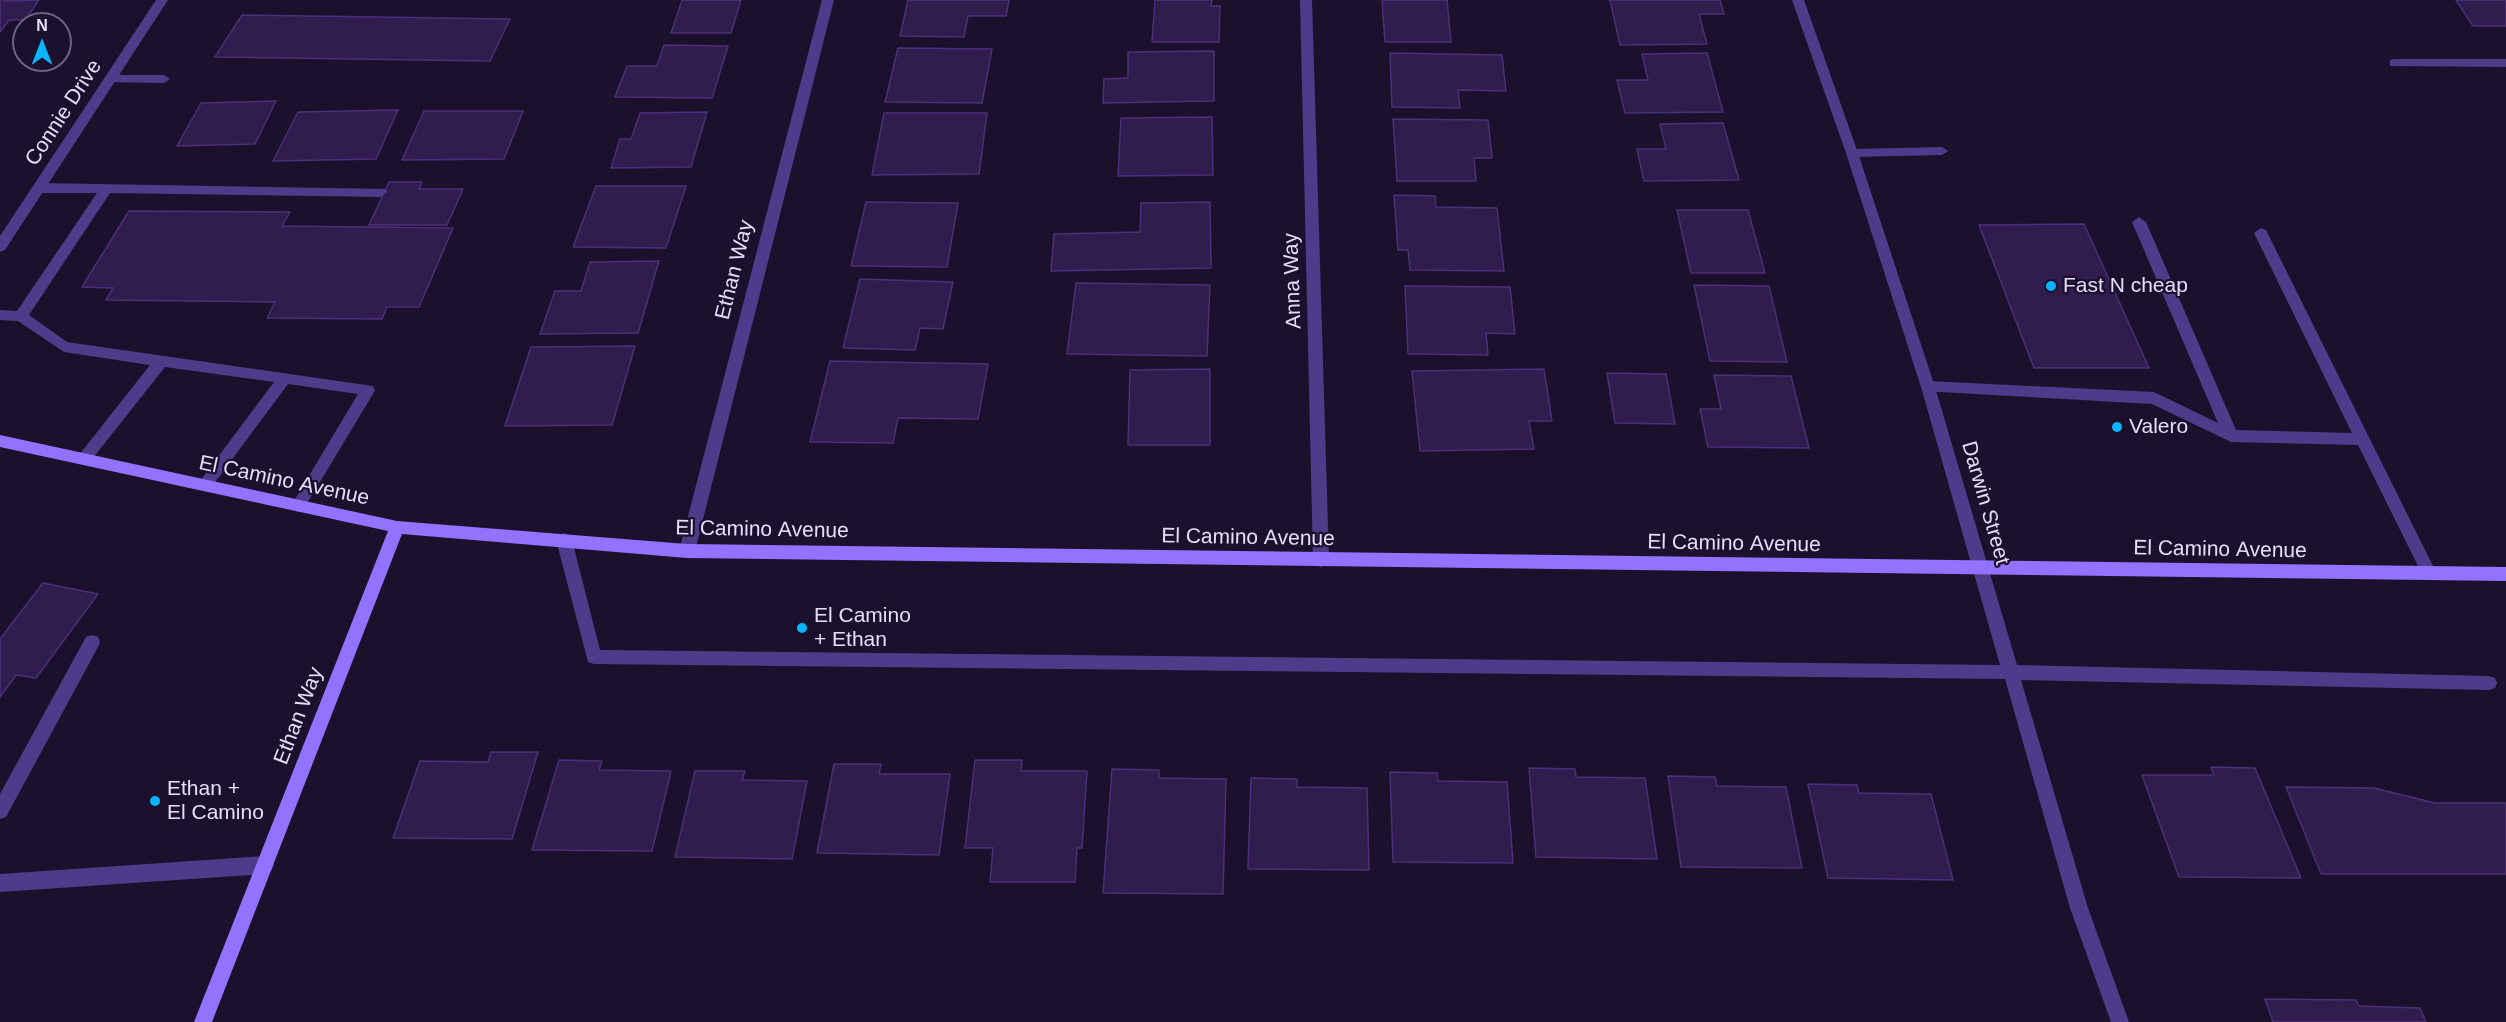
<!DOCTYPE html>
<style>
body{margin:0}
#map{position:relative;width:2506px;height:1022px;overflow:hidden;background:#1b112c;font-family:Arial,sans-serif}
canvas{display:block}
.north{position:absolute;left:12px;top:12px;width:60px;height:60px;box-sizing:border-box;background:#1b112c;border:2px solid #6d6280;border-radius:50%;rotate:0deg;font-size:16px;font-weight:700;line-height:24px;text-align:center;color:#e7dcff}
.north::after{content:'';display:block;margin:auto;width:21px;height:27px;background:#08b6ff;clip-path:polygon(50% 0,100% 100%,50% 72%,0 100%)}
</style>
<div id="map">
<canvas width="2506" height="1022"></canvas>
<div class="north">N</div>
</div>
<script>
const c = document.querySelector('canvas').getContext('2d');
c.lineJoin = 'round';
function paint(path, color) {
  c.fillStyle = color;
  c.fill(path, 'evenodd');
}
function stroke(path, color, width, dash) {
  c.strokeStyle = color;
  c.lineWidth = width;
  c.lineCap = dash ? 'butt' : 'round';
  c.setLineDash(dash || []);
  c.stroke(path);
}
function write(font, color, halo, rows, align = 'center') {
  c.font = font + ' Arial,sans-serif';
  c.lineWidth = 4.5;
  c.setLineDash([]);
  c.textBaseline = 'middle';
  c.strokeStyle = halo;
  c.fillStyle = color;
  for (const [text, x, y, turn = 0] of rows) {
    c.save();
    c.translate(x, y);
    c.rotate((+turn || 0) * Math.PI / 180);
    c.textAlign = isNaN(turn) ? turn : align;
    if (halo) c.strokeText(text, 0, 0);
    c.fillText(text, 0, 0);
    c.restore();
  }
}
const building = new Path2D(`
 M39 0 25 20H9L0 32V1Z
 M682 0H741L731 33H671Z
 M908 0H1009L1006 16H968L964 37 900 36Z
 M1155 0H1212L1211 6H1220L1219 42H1152Z
 M1382 0H1447L1451 42H1385Z
 M1610 0H1720L1724 14H1699L1707 44 1620 45Z
 M2456 0H2506V26H2473Z
 M242 15 510 19 490 61 215 57Z
 M664 45 728 46 712 98 615 97 627 66H657Z
 M898 48 992 49 982 103 885 102Z
 M1214 51V101L1103 103 1104 79 1128 78V52Z
 M1390 53 1502 55 1506 91 1458 90 1460 108 1392 107Z
 M1707 53 1723 112 1625 113 1617 80H1648L1642 54Z
 M276 101 255 144 177 146 201 103Z
 M398 110 376 159 273 161 298 112Z
 M424 111H523L504 159 402 160Z
 M707 112 691 167 611 168 620 139H631L640 113Z
 M884 113H987L979 174 872 175Z
 M1212 117 1213 175 1118 176 1121 118Z
 M1393 119 1488 120 1492 158H1474L1476 181H1397Z
 M1723 123 1739 180 1644 181 1637 149H1666L1660 124Z
 M389 182H422L419 189H463L447 225H369Z
 M596 186H686L666 248 573 247Z
 M1394 195 1435 196 1436 207 1497 208 1504 271 1410 270 1408 250H1398Z
 M866 202 958 203 947 267 851 266Z
 M1210 202 1211 268 1051 271 1054 234 1140 232 1141 203Z
 M1677 210H1748L1765 273H1691Z
 M129 211 290 212 282 226 453 228 419 307H387L382 319 267 318 275 302 106 300 113 288 82 287Z
 M2084 224 2149 368H2034L1979 225Z
 M659 261 638 333 540 334 555 291H581L590 262Z
 M860 279 953 282 943 329 920 328 915 350 843 348Z
 M1076 283 1210 285 1207 356 1067 354Z
 M1694 285 1769 286 1787 362 1710 361Z
 M1405 286 1510 287 1515 334 1486 333 1488 355 1408 354Z
 M635 346 612 425 505 426 531 347Z
 M830 361 988 364 978 419 898 418 893 443 810 442Z
 M1210 369V445H1128L1130 370Z
 M1544 369 1552 421H1529L1534 449 1420 451 1412 371Z
 M1607 373 1666 374 1675 424 1615 423Z
 M1714 375 1791 376 1809 448 1708 447 1700 409H1721Z
 M43 583 98 594 36 678 16 675 0 697V639Z
 M491 752H538L512 839 393 838 420 761 488 762Z
 M559 760 602 761 599 770 671 771 652 851 532 850Z
 M975 760H1022L1021 771H1087L1082 848H1077L1075 882H990L993 848H965Z
 M834 764H881L879 774H950L939 855 817 853Z
 M2211 767 2255 768 2301 878 2179 877 2142 775H2214Z
 M1529 768 1575 769 1576 777 1645 778 1657 859 1536 857Z
 M1112 769 1159 770V778L1226 779 1223 894 1103 893Z
 M695 771H745L742 780 807 781 792 859 675 857Z
 M1390 772 1437 773 1438 781 1507 782 1513 863 1393 862Z
 M1668 776 1715 777 1717 786 1786 787 1802 868 1681 867Z
 M1251 778 1297 779V787L1367 788 1369 870 1248 869Z
 M1808 784 1857 785 1859 793 1931 794 1953 880 1828 878Z
 M2286 787 2374 788 2435 803H2506V874H2321Z
 M2265 999 2356 1000 2359 1006 2420 1008 2426 1022H2273Z`);
paint(building, '#301d4d');
stroke(building, '#4c2f79', 1.5);
paint(new Path2D(`
 M2394 59H2506V67L2390 66V60Z
 M110 75H164L170 79 164 83 106 82V76Z
 M1942 147 1948 151 1942 155 1852 157 1846 153 1852 149Z
 M39 183 386 189 387 192 381 197 110 193 29 315 67 342 373 386 375 390 373 394 303 510 298 512 293 510 291 506 358 394 288 384 210 489 205 491 200 489 198 485 200 481 274 382 165 367 89 463H79L77 459 79 455 150 365 64 352 18 321 0 320V310L17 311 97 193H39L33 188Z
 M2139 217 2146 222 2236 430 2352 433 2254 233 2261 228 2266 230 2434 568 2437 573 2434 578 2429 580 2424 578 2358 445 2231 442 2152 404 1923 391 1921 387 1923 383 1928 381 2154 392 2218 423 2132 222Z
 M92 635 98 637 100 642 98 647 6 817 0 819V794L86 637Z
 M265 856 271 859 274 865 271 871 265 874 0 892V874Z`), '#4e3c8b');
paint(new Path2D(`
 M156 0H168L5 250 0 252V236Z
 M822 0H834L695 551 692 556 687 558 682 556 679 551Z
 M1300 0H1312L1329 560 1326 565 1321 567 1316 565 1313 560Z
 M1792 0H1804L1858 153 1935 387 2017 665 2489 676 2495 678 2497 683 2495 688 2489 690 2021 680 2088 908 2129 1022H2111L2070 908 2005 679 594 664 588 662 556 540 559 535 564 533 569 535 572 540 600 650 2000 665 1921 387 1846 153Z`), '#4e3c8b');
paint(new Path2D(`
 M0 435 397 521 687 544 2506 567V581L687 558 402 534 212 1022H194L388 531 0 447Z`), '#9273ff');
for (const [x, y, r, color] of [
 [2051,286,6,"#08b6ff"],
 [2117,427,6,"#08b6ff"],
 [802,628,6,"#08b6ff"],
 [155,801,6,"#08b6ff"]
]) {
  const dot = new Path2D();
  dot.arc(x, y, r, 0, 2 * Math.PI);
  c.fillStyle = color;
  c.fill(dot);
  stroke(dot, '#1b112c', 2);
}
write('21px', '#e7dcff', '#1b112c', [
 ["Connie Drive",64,113,-57],
 ["Ethan Way",735,270,-76],
 ["Anna Way",1293,281,-92],
 ["El Camino Avenue",284,481,12],
 ["Darwin Street",1985,503,74],
 ["El Camino Avenue",762,530,1],
 ["El Camino Avenue",1248,538,1],
 ["El Camino Avenue",1734,544,1],
 ["El Camino Avenue",2220,550,1],
 ["Ethan Way",299,716,-69]
]);
write('21px', '#e7dcff', '#1b112c', [
 ["Fast N cheap",2063,286],
 ["Valero",2129,427],
 ["El Camino",814,616],
 ["+ Ethan",814,640],
 ["Ethan +",167,789],
 ["El Camino",167,813]
], 'left');
</script>
